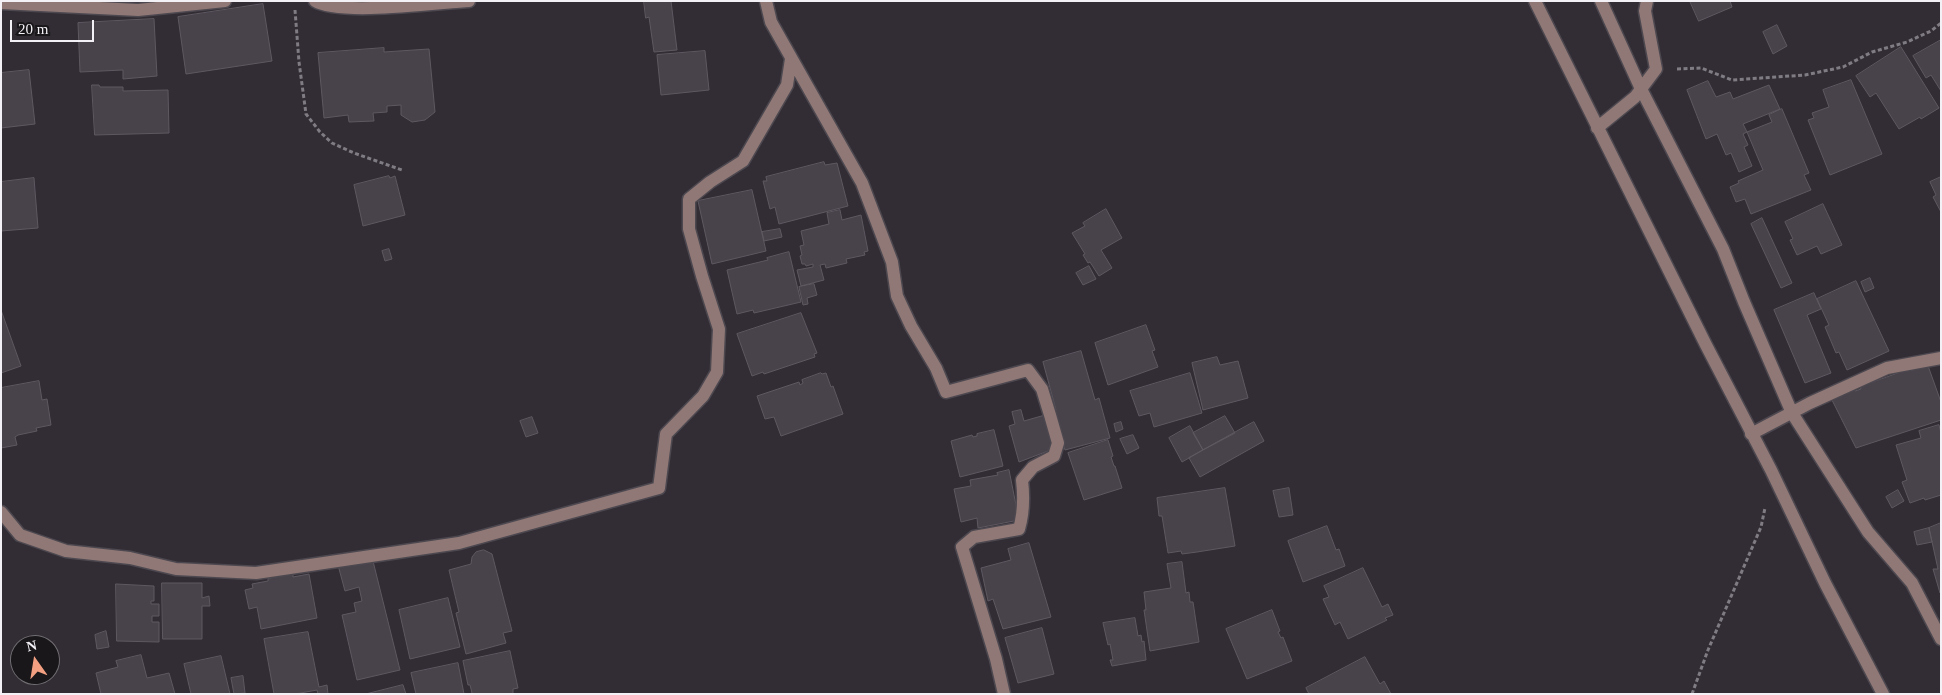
<!DOCTYPE html>
<style>
body{margin:0}
#map{position:relative;width:1942px;height:695px;overflow:hidden;background:#322d35;font-family:Georgia,serif}
canvas{display:block}
.frame{position:absolute;inset:0;border:2px solid #f4f1f6;pointer-events:none}
.north{position:absolute;left:10px;top:635px;width:50px;height:50px;box-sizing:border-box;background:#19171a;border:1px solid #716e72;border-radius:50%;rotate:347deg;font-size:14px;font-weight:700;line-height:20px;text-align:center;color:#f4f1f6}
.north::after{content:'';display:block;margin:auto;width:18px;height:22px;background:#f2a081;clip-path:polygon(50% 0,100% 100%,50% 72%,0 100%)}
.scale{position:absolute;left:10px;top:20px;width:84px;height:22px;box-sizing:border-box;border:2px solid #f4f1f6;border-top:0;padding-left:6px;font-size:15px;line-height:18px;white-space:nowrap;color:#f4f1f6;-webkit-text-stroke:4px #19171a;paint-order:stroke}
</style>
<div id="map">
<canvas width="1942" height="695"></canvas>
<div class="frame"></div>
<div class="north">N</div>
<div class="scale">20 m</div>
</div>
<script>
const c = document.querySelector('canvas').getContext('2d');
c.lineJoin = 'round';
function paint(path, color) {
  c.fillStyle = color;
  c.fill(path, 'evenodd');
}
function stroke(path, color, width, dash) {
  c.strokeStyle = color;
  c.lineWidth = width;
  c.lineCap = dash ? 'butt' : 'round';
  c.setLineDash(dash || []);
  c.stroke(path);
}
const building = new Path2D(`
 M644 1H671L677 50 654 52 649 17 646 18Z
 M1690 1H1730L1732 7 1699 21Z
 M263 4 272 61 186 74 178 17Z
 M154 19 157 76 123 79V70L80 72 78 23Z
 M1777 25 1787 46 1773 54 1763 32Z
 M1941 40V91L1931 75 1926 78 1913 56Z
 M1901 47 1939 108 1921 119 1920 117 1899 129 1876 93 1870 97 1856 76Z
 M384 48V52L429 49 435 112 425 120 412 122 401 115V105L387 106V112L373 113 374 121 349 122 348 115 324 118 318 53Z
 M705 51 709 90 661 95 657 55Z
 M29 70 35 124 1 128V73Z
 M1851 80 1882 154 1830 175 1808 120 1814 118 1812 113 1829 107 1823 90Z
 M1708 81 1716 97 1730 92 1733 99 1769 85 1780 109 1743 124 1747 132 1743 134 1748 145 1744 147 1752 166 1739 172 1731 153 1726 155 1717 134 1706 139 1687 90Z
 M92 85H99L100 87H123V91L168 90 169 133 95 135Z
 M1782 109 1809 173 1804 175 1811 190 1751 214 1745 199 1736 202 1730 187 1739 183 1738 181 1763 170 1747 132 1772 122 1769 115Z
 M824 162 825 165 837 163 848 206 779 224 775 207 770 209 763 181H767L766 177Z
 M389 176 390 178 395 176 405 215 363 226 354 185Z
 M1941 177V212L1933 197 1936 195 1930 182Z
 M34 178 38 228 1 231V182Z
 M752 190 766 251 712 264 698 201Z
 M1823 204 1842 245 1821 254 1817 246 1797 255 1790 240 1793 239 1785 222Z
 M1106 209 1122 238 1101 250 1112 268 1099 276 1090 262 1088 263 1083 255 1085 254 1072 233 1085 226 1083 223Z
 M840 210 842 220 861 215 868 251 864 252 865 255 846 259 847 263 826 268 825 264 820 265 824 280 801 286 797 270 813 267V264L806 266 805 264H802L800 256 802 255 800 246 804 245 801 231 829 224 827 213Z
 M1762 218 1792 283 1781 288 1751 224Z
 M780 229 782 237 764 241 762 232Z
 M389 249 392 259 385 261 382 251Z
 M789 252 801 302 754 313 753 310 737 314 727 270 768 260 767 258Z
 M1089 266 1096 279 1083 285 1076 273Z
 M1870 278 1874 288 1865 292 1861 282Z
 M1856 281 1889 351 1847 370 1839 352 1836 353 1825 327 1829 325 1817 299Z
 M814 284 817 295 807 298 808 304 803 305 799 287Z
 M1814 293 1821 309 1807 315 1831 373 1805 383 1774 310Z
 M1 310 21 366 1 373Z
 M801 313 817 353 814 354 815 357 764 374 763 372 752 376 737 334Z
 M1146 325 1155 350 1152 351 1158 367 1108 385 1095 343Z
 M1081 351 1095 400 1099 398 1110 438 1065 450 1054 411 1056 410 1043 362Z
 M1217 357 1220 365 1238 361 1248 398 1203 410 1192 363Z
 M1927 363 1941 402V420L1856 448 1830 396 1854 387 1855 391 1861 389 1860 387Z
 M821 373 822 374 826 373 831 387 833 386 843 414 781 436 774 417 765 419 757 396 799 382 800 385 803 383 802 380Z
 M1190 373 1202 413 1154 427 1150 413 1139 416 1130 391Z
 M39 381 42 400 47 399 51 425 36 428 37 431 18 435 15 437 17 445 1 448V388Z
 M1021 410 1024 421 1045 415 1056 448 1019 462 1009 426 1015 424 1012 412Z
 M1225 416 1235 433 1203 450 1193 433Z
 M532 417 538 433 526 437 520 421Z
 M1121 422 1123 429 1116 432 1114 424Z
 M1254 422 1264 441 1200 477 1189 458Z
 M1939 425 1941 433V495L1925 500 1924 498 1910 503 1902 482 1907 480 1896 445 1921 438 1919 431Z
 M1190 426 1203 450 1182 462 1169 438Z
 M994 430 1003 466 960 477 951 441 972 435 973 437 977 436V434Z
 M1133 435 1139 448 1127 454 1120 439Z
 M1108 440 1113 456 1111 457 1114 466H1115L1122 488 1084 500 1068 453Z
 M1009 470 1019 520 978 528 977 518 961 522 954 489 971 486 970 480 998 475 997 473Z
 M1225 488 1235 546 1197 552 1182 554 1181 551 1168 553 1162 516H1159L1157 498Z
 M1289 488 1293 515 1279 517 1273 491Z
 M1898 490 1904 501 1892 508 1886 497Z
 M1941 523V593H1940L1933 569H1938L1929 528Z
 M1327 526 1336 550 1339 549 1345 566 1303 582 1288 541Z
 M1929 528 1932 542 1917 545 1914 532Z
 M1029 543 1051 617 1003 629 993 599 988 601 981 568 1011 560 1008 549Z
 M484 550 492 554 512 631 503 633 506 643 466 654 456 613 459 612 449 570 471 564 472 557 476 552Z
 M372 557 400 670 357 680 342 615 356 612 354 603 362 601 359 587 345 591 338 565Z
 M1182 562 1186 593 1189 592 1190 602H1193L1199 642 1150 651 1144 610H1146L1144 592 1171 588 1167 564Z
 M1363 568 1382 607 1388 604 1393 615 1385 618 1387 620 1348 639 1340 622 1335 625 1323 599 1329 597 1324 586Z
 M293 574V577L309 574 317 618 261 629 257 607 249 609 245 590 253 588 252 584 268 581V579Z
 M162 583H202V598L209 596 210 606H202V639H163Z
 M116 584 154 586V601H151V604H159V616H152V622H159V642L117 641Z
 M448 598 460 647 410 659 399 610Z
 M1272 610 1280 631 1278 632 1281 638 1283 637 1292 661 1247 679 1226 629Z
 M1135 618 1138 636 1141 635 1142 642 1144 641 1146 660 1112 666 1110 660H1113L1110 644 1108 645 1103 623Z
 M1042 628 1054 674 1018 683 1005 638Z
 M106 631 109 647 97 649 95 635Z
 M308 632 319 687 327 685 328 694H318L317 690 295 694H274L264 639Z
 M510 651 518 688 513 689V694H469L472 693 470 685H468L463 661Z
 M141 655 147 678 169 673 175 694H101L96 673 118 667 116 661Z
 M221 656 230 694H191L184 664Z
 M1365 657 1380 684 1384 681 1391 694H1309L1306 688Z
 M458 663 464 694H416L411 673Z
 M243 676 245 693 234 694 231 678Z
 M403 685 406 694H366Z`);
paint(building, '#48424b');
stroke(building, '#5e5861', 1);
const minor = new Path2D(`
 M315 1C339 16 436 3 469 1
 M766 1 771 22 862 183 892 262 897 296 911 326 936 368 946 392 1028 370 1042 389 1050 415 1058 443 1054 456 1033 467 1022 480C1024 497 1024 512 1019 529L974 537 962 547 996 659 1004 694
 M1535 1 1706 345 1771 470 1825 583 1883 694
 M1601 1 1641 89 1723 249 1744 302 1792 413 1868 532 1912 583 1941 639
 M1 3 138 10 225 1
 M1597 128 1635 97 1656 69 1645 11 1647 1
 M1751 434 1810 403 1887 368 1941 358
 M1 512 20 535 66 551 130 558 176 569 256 573 459 543 659 488 666 434 703 396 717 372 719 329 702 276 689 229V199L710 182 743 161 787 85 791 59`);
stroke(minor, '#4d4850', 15);
stroke(new Path2D(`
 M295 10 299 62 306 114 320 132 332 143 354 153 402 170
 M1677 69 1701 68 1732 80 1805 75 1843 67 1872 52 1907 42 1931 31 1941 23
 M1692 694 1708 650 1761 527 1765 508`), '#807c83', 3, [4, 2.5]);
stroke(minor, '#8f7875', 12);
</script>
